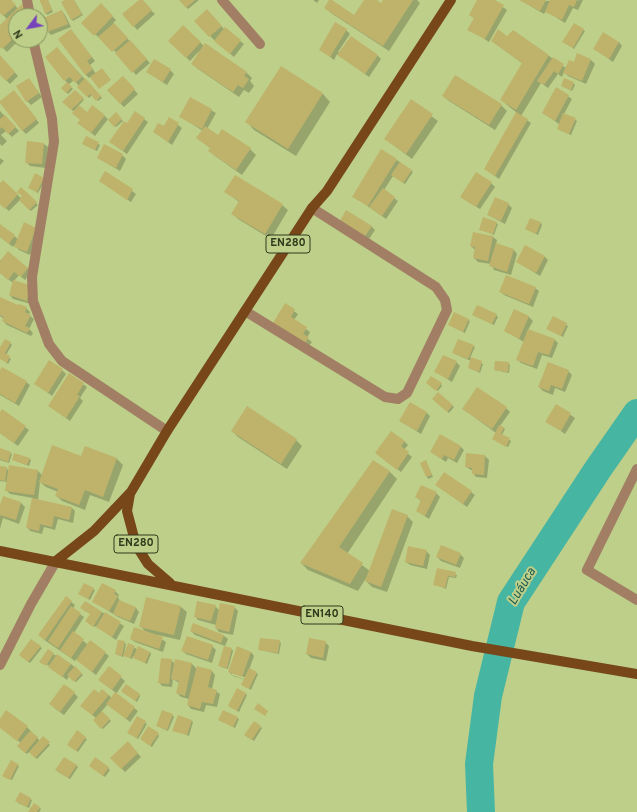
<!DOCTYPE html>
<meta charset="utf-8">
<style>
body{margin:0}
#map{position:relative;width:637px;height:812px;overflow:hidden;background:#bdcf89;font-family:Overpass,sans-serif}
canvas{display:block}
.north{position:absolute;left:8px;top:8px;width:40px;height:40px;box-sizing:border-box;background:#bdcf89;border:1px solid #85935d;border-radius:50%;rotate:238deg;font-size:11px;font-weight:700;line-height:16px;text-align:center;color:#32391c}
.north::after{content:'';display:block;margin:auto;width:14px;height:18px;background:#7743bb;clip-path:polygon(50% 0,100% 100%,50% 72%,0 100%)}
</style>
<div id="map">
<canvas width="637" height="812"></canvas>
<div class="north">N</div>
</div>
<script>
const c = document.querySelector('canvas').getContext('2d');
c.lineJoin = 'round';
function paint(path, color) {
  c.fillStyle = color;
  c.fill(path, 'evenodd');
}
function stroke(path, color, width, dash) {
  c.strokeStyle = color;
  c.lineWidth = width;
  c.lineCap = dash ? 'butt' : 'round';
  c.setLineDash(dash || []);
  c.stroke(path);
}
function write(font, color, halo, rows, align = 'center') {
  c.font = font + ' Overpass,sans-serif';
  c.lineWidth = 4;
  c.setLineDash([]);
  c.textBaseline = 'middle';
  c.strokeStyle = halo;
  c.fillStyle = color;
  for (const [text, x, y, turn = 0] of rows) {
    c.save();
    c.translate(x, y);
    c.rotate((+turn || 0) * Math.PI / 180);
    c.textAlign = isNaN(turn) ? turn : align;
    if (halo) c.strokeText(text, 0, 0);
    c.fillText(text, 0, 0);
    c.restore();
  }
}
paint(new Path2D(`
 M0 0H11L18 9 16 16V40H19L7 52 0 45V27L7 19 0 12Z
 M48 0 53 12 47 15 40 1Z
 M67 0H74L83 15 73 21 72 19Z
 M140 0 155 14 137 30 134 26Z
 M180 0H199L188 9Z
 M313 0H319L317 3Z
 M330 0 355 16 365 0H375L381 4 384 0H417L420 3 389 51 331 13 325 8Z
 M478 0H493L507 10 489 42 469 29 475 19 470 15Z
 M520 0 551 1 583 0 578 10 573 8 565 23 546 11 544 14Z
 M101 5 116 20 113 23 150 63 136 75 118 54 82 23Z
 M62 11 65 15 71 27 51 35 48 32Z
 M207 11 224 29 244 44 234 57 214 40 196 21Z
 M183 26 204 46 246 72 252 78 250 81 254 86 249 93 244 90 239 97 198 69 192 64 200 50 190 61 169 41Z
 M71 30 95 61 90 65 96 74 89 78 85 74Z
 M346 30 350 34 338 52 377 55 381 59 369 77 337 54 334 60 320 49Z
 M583 30 585 31 574 49 565 43Z
 M514 31 566 68 574 63 578 54 591 60 595 64 586 84 568 76 564 72 562 77 558 74 548 88 541 83 521 116 531 123 499 179 485 169 517 113 501 100 523 64 492 41 507 38Z
 M619 42 622 46 613 62 595 49Z
 M60 52 102 98 98 101 92 95 89 98 74 80 68 85 73 89 68 94 62 88 67 83 65 80Z
 M0 56 18 76 10 84 0 74Z
 M281 67 323 94 330 102 296 156 254 130 247 122Z
 M170 70 174 74 167 85 147 72Z
 M455 76 501 105 507 111 495 130 449 101 443 96Z
 M122 77 138 94 124 107 108 91Z
 M29 79 42 97 31 105 27 101Z
 M573 83 575 85 572 91 562 86Z
 M557 89 572 99 564 114 577 121 571 135 559 130V124L543 113Z
 M75 91 84 100 78 106 87 113 93 106 108 119 95 136 82 126 77 109 73 111 64 102Z
 M17 95 39 123 26 134 22 130Z
 M190 98 216 113 207 129 219 136 250 149 256 155 242 175 215 156 210 151 211 149 198 138 203 131 181 117Z
 M411 101 438 121 412 159 385 139Z
 M0 111 19 131 12 137 6 131 1 135 7 141 2 146 0 144Z
 M116 114 123 121 116 127 109 120Z
 M169 118 182 128 172 145 154 132 164 127Z
 M144 119 148 122 127 154 114 145 127 124Z
 M87 137 100 145 97 151 85 145Z
 M44 144 48 147 46 168 30 166 26 162Z
 M122 155 126 159 120 171 98 158Z
 M0 158 4 161 0 165Z
 M397 160 413 172 405 184 393 176 384 190 398 201 386 219 353 196Z
 M106 172 136 194 131 202 100 181Z
 M36 175 45 180 38 193 29 188Z
 M3 181 21 198 23 196 21 189 38 205 31 211 20 200 9 211 0 203V184Z
 M491 183 495 187 480 209 465 200Z
 M226 192 282 205 288 210 271 239 238 219 233 214 239 202Z
 M508 204 512 208 505 224 488 215Z
 M341 221 371 226 375 230 369 239Z
 M496 223 498 224 494 235 480 229Z
 M541 223 542 225 538 235 526 229Z
 M24 224 39 232 30 255 19 250 14 245 13 247 0 237V225L18 239Z
 M474 233 493 237 497 240 496 244 514 250 517 254 511 275 494 270 491 264 478 262 474 258 475 250 471 246Z
 M544 256 548 260 540 276 517 262Z
 M0 260 28 268 31 272 25 280 19 275 14 281 30 286 31 304 13 299 10 295 13 283 0 273Z
 M535 288 539 291 533 307 504 295 501 292Z
 M0 298 18 307 26 308 30 312 29 315 34 319 29 329 33 333 31 336 7 325 3 321 4 319 0 316Z
 M285 305 298 314 294 320 310 332 307 338 312 342 309 346 278 326Z
 M514 310 529 317 533 321 528 330 554 339 558 343 552 358 542 355 537 369 521 363 517 359 524 342 505 331Z
 M454 313 470 321 465 333 451 326Z
 M473 315H496L498 317 494 325Z
 M553 317 568 326 563 337 549 330Z
 M10 343 12 345 6 355 11 359 8 364 0 358V349Z
 M473 346 475 347 470 358 483 364 480 373 469 368 471 361 455 354Z
 M456 362 460 366 452 382 436 372Z
 M508 363 510 365 509 373 495 370Z
 M62 370 66 374 52 396 36 384Z
 M0 371 26 382 30 385 19 406 0 395Z
 M568 371 572 375 565 392 555 388 553 395 543 391 539 387Z
 M83 384 87 387 80 398 83 401 70 421 49 406Z
 M441 384 442 386 438 391 429 385Z
 M438 394 454 407 449 413 433 399Z
 M556 405 575 418 565 434 547 421Z
 M506 408 510 412 500 426 505 429 502 435 511 441 508 447 493 439 496 433 463 409Z
 M427 413 430 416 421 434 400 421Z
 M0 414 25 427 29 430 18 446 0 433Z
 M232 431 296 440 302 446 287 469 238 437Z
 M404 441 408 445 404 450 412 457 401 472 376 453Z
 M85 447 117 459 123 465 109 502 90 495 85 510 62 501 57 496 58 492 46 487 40 482 38 500 71 507 75 511 73 523 58 519 55 530 44 527 42 534 30 531 27 527 33 498 10 494 6 490 7 482 0 481V467L6 468 9 471 10 466 38 471 42 475 81 457Z
 M461 447 464 450 457 463 448 458 446 462 431 452Z
 M0 449 12 454 9 463 0 460Z
 M467 455 485 456 489 460 487 478 476 477 473 473V471L466 467Z
 M29 459 31 460 29 466 13 460Z
 M426 461 433 477 428 479 421 463Z
 M389 471 397 479 347 554 370 571 407 516 413 522 387 592 372 587 366 581 368 575 358 591 308 570 301 563Z
 M436 485 471 492 475 495 467 507Z
 M436 493 440 497 429 519 417 511 422 502 416 497Z
 M4 497 21 503 25 507 19 524 3 518 0 529V507Z
 M426 551 430 555 427 569 410 565 406 562Z
 M460 554 464 558 460 568 441 561 437 557Z
 M438 569 457 575 456 578 449 577 446 589 434 584Z
 M93 589 95 590 90 600 79 594Z
 M115 591 119 595 118 597 120 601 136 608 139 612 134 624 118 617 94 602Z
 M66 598 75 605 73 609 84 617 74 633 88 645 91 641 109 656 96 675 76 659 75 661 43 639Z
 M147 598 181 607 187 612 180 640 158 635 157 636 166 642 163 652 135 642 131 639 147 633 140 626Z
 M86 602 124 626 116 640 96 626 95 627 88 623 91 614 83 610Z
 M215 606 220 611 234 607 238 611 233 635 219 632 216 628V625L198 620 195 616Z
 M193 625 224 636 228 639 225 646 195 635 191 631Z
 M279 641 281 643 279 654 260 650Z
 M124 642 126 644 124 654 129 644 138 650 150 652 151 654 147 664 133 656 132 659 124 655 123 657 118 655 116 654Z
 M325 642 329 646 326 661 311 658 307 654Z
 M212 646 216 650 212 663 186 654 183 651Z
 M40 647 42 648 30 663 22 657Z
 M232 649 233 651 228 669 221 667 219 665Z
 M251 652 254 656 249 670 258 674 251 690 243 685 245 680 233 676 229 672ZM232 673 247 678 246 680 232 675Z
 M53 654 71 664 83 675 76 682 69 676 67 680 48 665 42 663Z
 M171 660 175 664 176 661 192 664 197 669 212 671 215 675 212 689 220 694 217 707 206 705 204 712 191 709 188 705 189 699 181 697 177 693 179 683 173 679 172 687 162 686 159 682Z
 M109 667 125 681 116 694 138 711 130 722 108 704 101 712 111 721 103 729 94 720 96 718 85 709 99 695H109L112 699 116 693 103 683Z
 M74 693 78 697 64 715 54 708Z
 M124 693 139 694 140 696 137 702Z
 M246 694 247 695 239 712 229 706Z
 M172 715 174 717 168 731 157 726Z
 M137 717 147 724 138 739 130 734Z
 M237 718 239 719 235 728 219 720Z
 M0 720 27 727 40 741 43 738 50 745 37 759 29 752 27 754 20 748 21 743 0 727Z
 M192 721 193 722 189 736 174 730Z
 M261 727 262 728 254 741 247 737Z
 M158 734 159 736 152 747 142 740Z
 M85 738 87 739 78 752 70 746Z
 M128 743 141 757 125 772 112 758Z
 M18 765 19 766 12 780 5 777Z
 M76 765 78 767 70 779 58 772Z
 M92 767 108 768 110 770 105 777Z
 M20 793 32 800 29 808 18 803Z
 M40 808 41 809 39 812H29Z`), '#0003');
stroke(new Path2D(`
 M481 812 479 764 488 696 511 602 598 469 637 413`), '#46b5a2', 28);
paint(new Path2D(`
 M0 0H11L16 5 3 16 0 13Z
 M40 0H48L52 10 45 14Z
 M65 0H74L82 14 71 20 61 2Z
 M139 0H143L152 10 133 27 122 14Z
 M179 0H195L186 8Z
 M329 0H332L354 15 364 0H377L381 3 383 0H413L383 46 324 8Z
 M477 0H495L504 5 485 39 467 30 474 18 469 15Z
 M519 0H546L540 11Z
 M550 0H577L574 7 569 5 562 20 545 12Z
 M23 3 27 16H16V36L2 49 0 47V25Z
 M101 3 113 16 94 36 81 23Z
 M207 9 222 26 209 37 194 21Z
 M62 10 68 24 47 32 41 19Z
 M335 22 347 29 330 57 319 50Z
 M114 23 128 38 112 52 98 37Z
 M574 23 584 29 573 48 562 42Z
 M183 25 201 42 186 58 168 41Z
 M225 27 241 40 230 54 214 41Z
 M71 29 92 57 87 61 93 69 85 75 58 39Z
 M498 29 507 36 513 30 549 55 516 110 500 100 522 63 491 41Z
 M603 32 619 42 609 59 593 49Z
 M351 36 378 55 365 74 337 55Z
 M130 40 147 59 132 73 115 53Z
 M205 43 247 72 244 76 249 79 243 88 238 85 233 92 191 64Z
 M57 47 82 77 75 83 70 77 64 81 45 57Z
 M577 53 591 59 582 81 563 73 569 60 574 62Z
 M0 55 15 72 6 81 0 75Z
 M553 57 564 64 558 74 554 71 544 85 537 81Z
 M154 59 171 69 163 82 146 72Z
 M281 66 323 93 288 149 245 122Z
 M102 68 111 80 99 89 90 77Z
 M455 75 502 104 489 125 442 96Z
 M123 76 135 89 120 104 107 90Z
 M29 78 39 93 26 102 16 86Z
 M85 78 101 96 96 101 90 94 87 97 77 87Z
 M564 78 574 82 571 90 561 86Z
 M67 82 72 87 66 93 61 88Z
 M556 87 569 95 555 121 542 113Z
 M14 90 37 119 22 131 0 103V101Z
 M75 90 84 98 71 110 62 102Z
 M190 97 212 109 202 129 179 117Z
 M411 99 433 114 406 154 384 139Z
 M79 105 87 112 92 105 105 115 91 133 77 123 80 120 72 113Z
 M135 111 145 118 123 151 109 142 124 121 127 123Z
 M116 112 122 119 114 127 108 120Z
 M516 112 528 119 495 176 484 169Z
 M563 113 576 118 569 134 557 129Z
 M5 115 16 127 8 134 2 127 0 129V119Z
 M169 117 179 123 168 142 153 132 158 123 164 126Z
 M205 126 218 135 222 129 251 148 236 170 208 151 210 148 196 138Z
 M86 136 99 142 95 150 82 144Z
 M27 141 44 143 42 164 25 163Z
 M104 144 123 154 116 168 97 158Z
 M381 149 397 159 368 206 352 197Z
 M400 162 412 170 403 183 391 175Z
 M105 171 133 189 127 200 99 181Z
 M476 172 492 182 476 207 460 197Z
 M35 173 44 178 37 192 28 188Z
 M235 175 283 204 265 234 231 214 239 201 224 192Z
 M3 180 18 194 5 209 0 204V183Z
 M21 187 37 202 29 210 19 200 22 196 17 192Z
 M383 188 395 197 382 216 369 207Z
 M495 197 509 203 501 221 487 215Z
 M346 210 372 226 365 236 340 221Z
 M483 217 497 222 493 234 479 230Z
 M530 218 541 222 536 234 525 229Z
 M24 222 36 228 27 252 14 247Z
 M0 224 15 235 9 244 0 237Z
 M473 232 493 236 488 261 473 258 475 247 470 246Z
 M496 243 514 249 507 272 489 266Z
 M525 245 545 256 536 273 516 262Z
 M8 251 28 268 21 277 14 272 8 280 0 273V261Z
 M506 275 536 287 529 304 499 292Z
 M13 280 30 285 27 301 9 295Z
 M0 297 18 305 19 304 27 307 25 312 31 315 25 326 30 328 27 333 2 321 4 317 0 315Z
 M285 303 295 309 291 317 307 327 303 334 309 337 305 343 273 323Z
 M477 305 497 314 492 324 472 315Z
 M514 309 529 316 519 339 504 331Z
 M454 312 469 319 463 332 448 325Z
 M553 316 567 323 561 336 546 329Z
 M528 329 555 339 549 355 538 352 533 366 516 360Z
 M5 339 11 342 5 353 10 356 7 363 0 359V347Z
 M458 339 474 345 468 359 452 353Z
 M443 355 457 361 448 379 434 372Z
 M471 357 482 361 479 372 468 368Z
 M49 360 63 369 48 393 34 384Z
 M495 361 509 362 508 372 494 370Z
 M548 362 569 370 562 389 551 385 549 391 538 387Z
 M2 367 27 381 15 403 0 394V370Z
 M69 373 84 383 77 395 80 396 66 418 48 406Z
 M431 376 442 383 436 391 426 383Z
 M477 387 507 407 492 429 462 409Z
 M438 392 453 405 447 412 432 399Z
 M410 402 427 412 417 431 399 421Z
 M556 404 571 413 561 431 545 422Z
 M247 406 297 439 281 464 231 431Z
 M2 409 26 426 14 443 0 433V412Z
 M499 425 504 427 501 434 510 438 506 447 492 439Z
 M391 431 405 441 401 446 409 452 397 470 375 453Z
 M440 434 461 446 454 460 444 455 442 459 430 452Z
 M52 445 81 456 85 446 117 458 103 497 85 490 79 505 55 496 58 489 39 482Z
 M0 448 11 452 8 462 0 459Z
 M14 453 30 458 27 465 12 460Z
 M466 453 485 455 484 475 472 474V468L465 467Z
 M373 460 390 471 339 547 363 563 350 584 300 563Z
 M426 460 432 475 426 477 420 463Z
 M9 465 38 470 34 495 5 491Z
 M0 466 7 467 5 481 0 480Z
 M444 472 472 491 463 504 435 485Z
 M421 485 437 492 425 516 416 511 421 500 415 497Z
 M3 496 21 502 16 520 0 515V505Z
 M32 498 72 507 69 520 54 516 52 527 40 524 39 531 26 528Z
 M392 509 408 515 381 587 365 581Z
 M441 545 461 553 456 565 436 557Z
 M408 546 427 550 423 566 405 562Z
 M437 568 456 572 455 577 448 576 445 588 433 585Z
 M84 583 94 588 88 599 78 594Z
 M102 583 116 590 114 594 118 596 109 611 92 602Z
 M66 596 72 601 45 640 38 635Z
 M146 597 181 606 174 635 139 627Z
 M119 600 136 607 130 621 113 614Z
 M85 601 102 612 93 627 85 621 90 614 80 608Z
 M197 601 216 605 211 621 194 617Z
 M220 603 235 606 229 632 215 628Z
 M71 606 81 613 58 648 48 641Z
 M105 612 121 622 112 637 96 627Z
 M193 623 224 635 221 643 190 631Z
 M134 627 163 637 159 649 130 639Z
 M73 631 84 639 71 658 60 650Z
 M187 636 213 645 208 660 181 651Z
 M260 638 280 640 278 653 258 650Z
 M309 638 326 641 323 658 306 654Z
 M31 639 41 646 28 662 19 655Z
 M90 640 106 652 92 672 76 660Z
 M118 640 125 641 122 656 115 654Z
 M128 643 135 646 130 658 123 656Z
 M138 646 150 652 145 663 133 658Z
 M224 646 232 648 227 668 218 666Z
 M237 646 251 652 242 677 228 672Z
 M48 649 54 653 46 666 39 662Z
 M57 654 71 664 62 677 48 667Z
 M161 658 172 659 169 684 158 683Z
 M175 659 192 663 185 696 176 693 179 681 171 679Z
 M75 666 82 673 74 682 67 675Z
 M109 666 122 676 112 690 98 680Z
 M197 666 212 670 208 687 217 690 213 704 202 702 200 709 187 705Z
 M249 668 257 672 249 689 241 685Z
 M64 684 75 692 60 712 49 704Z
 M126 684 140 694 135 701 121 691Z
 M237 688 246 693 237 711 228 706Z
 M94 689 99 693 102 689 109 695 92 715 80 706Z
 M115 692 135 707 126 719 106 704Z
 M258 703 268 711 265 716 254 709Z
 M6 710 28 726 17 741 0 728V719Z
 M162 710 173 714 167 730 156 726Z
 M223 710 238 717 233 727 218 720Z
 M102 711 110 719 101 729 93 720Z
 M178 715 192 720 187 735 172 731Z
 M137 716 146 721 137 738 127 733Z
 M254 721 261 726 252 740 244 735Z
 M148 726 159 733 150 746 140 739Z
 M77 730 86 737 76 751 67 745Z
 M30 731 38 737 25 753 17 746Z
 M43 736 50 742 35 758 29 752Z
 M128 741 138 753 121 769 110 758Z
 M64 757 77 765 68 778 55 770Z
 M95 757 109 767 103 776 89 766Z
 M11 760 18 764 10 780 2 776Z
 M20 792 31 798 27 807 15 801Z
 M34 803 40 807 37 812H28Z`), '#bfb36b');
stroke(new Path2D(`
 M27 0 30 16
 M222 0 260 44
 M33 40 52 119 54 142 32 277 33 301 49 344 62 361 167 431
 M245 311 385 397 398 399 407 393 447 310 445 300 436 287 312 208
 M637 469 587 570 637 600
 M0 665 31 604 56 561`), '#a27f64', 10);
stroke(new Path2D(`
 M130 494 127 511 136 545 148 564 170 583
 M0 551 472 646 637 674
 M56 561 94 531 131 492 167 431 312 208 327 191 451 0`), '#77471a', 10);
for (const [x, y, w] of [
 [288,244,44],
 [136,544,44],
 [322,615,42]
]) {
  const box = new Path2D();
  box.roundRect(x - w / 2, y - 9, w, 18, 3);
  c.fillStyle = '#bdcf89';
  c.fill(box);
  stroke(box, '#32391c', 1);
}
write('bold 11px', '#32391c', null, [
 ["EN280",288,244],
 ["EN280",136,544],
 ["EN140",322,615]
]);
write('italic 13px', '#1e5b50', '#bdcf89', [
 ["Luáuca",523,587,-59]
]);
</script>
